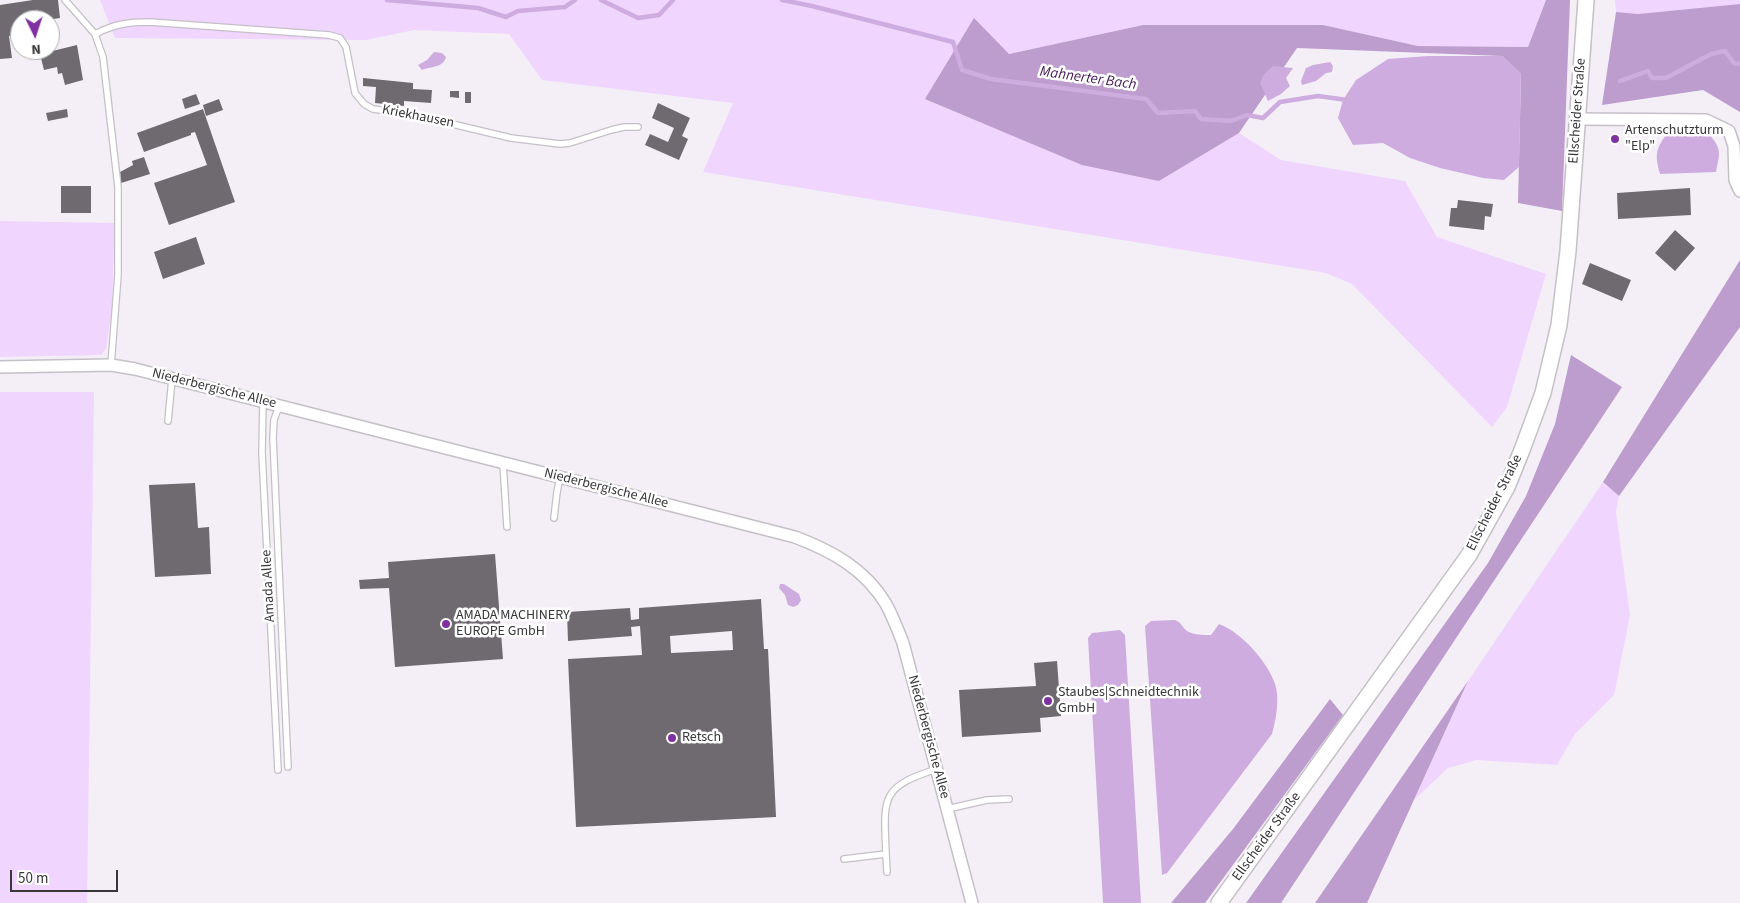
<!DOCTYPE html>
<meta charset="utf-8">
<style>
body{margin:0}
#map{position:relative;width:1740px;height:903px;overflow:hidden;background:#f4eff7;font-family:"Source Sans 3",sans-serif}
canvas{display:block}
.north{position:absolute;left:10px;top:10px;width:50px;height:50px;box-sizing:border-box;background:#fff;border:1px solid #afafb0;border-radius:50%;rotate:176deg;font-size:14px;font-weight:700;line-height:20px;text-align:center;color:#383639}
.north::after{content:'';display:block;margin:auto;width:18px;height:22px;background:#8031a1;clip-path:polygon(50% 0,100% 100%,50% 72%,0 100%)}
.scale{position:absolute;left:10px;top:870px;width:108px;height:22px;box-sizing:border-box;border:2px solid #383639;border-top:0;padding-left:6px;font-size:15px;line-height:18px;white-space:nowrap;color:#383639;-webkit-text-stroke:4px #fff;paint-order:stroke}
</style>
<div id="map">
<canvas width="1740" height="903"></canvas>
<div class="north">N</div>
<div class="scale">50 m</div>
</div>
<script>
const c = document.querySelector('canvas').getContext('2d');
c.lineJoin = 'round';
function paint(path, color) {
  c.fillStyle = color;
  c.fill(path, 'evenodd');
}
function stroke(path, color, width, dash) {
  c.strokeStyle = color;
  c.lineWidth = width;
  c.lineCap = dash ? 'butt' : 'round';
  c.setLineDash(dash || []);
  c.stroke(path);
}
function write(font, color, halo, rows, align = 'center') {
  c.font = font + ' "Source Sans 3",sans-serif';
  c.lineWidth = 5;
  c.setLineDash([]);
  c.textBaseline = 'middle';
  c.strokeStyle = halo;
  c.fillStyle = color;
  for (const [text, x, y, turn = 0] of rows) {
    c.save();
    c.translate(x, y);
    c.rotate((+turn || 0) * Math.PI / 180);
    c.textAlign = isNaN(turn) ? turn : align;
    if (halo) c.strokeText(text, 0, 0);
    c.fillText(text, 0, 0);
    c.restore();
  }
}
paint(new Path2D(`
 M100 0H1546L1528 47 1418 46 1323 25H1143L1009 54 925 99 1159 181 1239 133 1281 160 1405 181 1437 237 1546 274 1507 407 1492 427 1352 284 1326 273 703 172 733 103 542 80 509 34 414 30 366 40 115 38Z
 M1615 0H1740V4L1638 14 1616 12Z
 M0 221 115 223 112 309 106 349 101 355 0 357Z
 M0 392H94L87 903H0Z
 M1603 482 1619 496 1616 512 1630 615 1614 695 1575 734 1557 765 1477 760 1448 768 1414 800 1468 681Z`), '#f0d5fe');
paint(new Path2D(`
 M1546 0H1570L1562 211 1518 203 1521 74 1502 56 1297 48 1239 133 1159 181 1082 165 925 99 974 18 1009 54 1143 25H1323L1418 46 1528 47Z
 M1740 4V112L1703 90 1602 105 1616 12 1638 14Z
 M1740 260V327L1619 496 1603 482Z
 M1571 355 1622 387 1281 903H1246L1488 563 1526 496 1555 424Z
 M1468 681 1367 903H1315Z
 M1330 699 1343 715 1205 903H1171L1233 829Z`), '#bd9cce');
paint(new Path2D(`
 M434 52 442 53 446 57C443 68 432 66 422 70L418 65 427 60Z
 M1428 56H1502L1521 74 1519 167 1504 180 1483 178 1440 168 1410 158 1383 143 1353 145 1338 118 1343 100 1356 80 1388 59Z
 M1330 62 1333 66 1332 72 1326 73 1316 81 1302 85 1301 81 1306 68 1313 65Z
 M1273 66 1293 68 1286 78 1290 86 1281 94 1268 101 1260 83 1264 74Z
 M1709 134C1722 149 1720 153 1716 172L1660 174C1655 156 1655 150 1666 135Z
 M780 584H784L799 594 801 600 798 605 793 607 788 605 785 595 779 588Z
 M1175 620C1181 622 1182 627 1187 631 1193 635 1204 635 1211 635L1219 624C1241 632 1268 662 1275 684 1280 699 1276 719 1272 734L1167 873 1162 875 1145 626 1151 621Z
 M1120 630 1125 635 1141 903H1103L1088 638 1092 633Z`), '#ceacdf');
stroke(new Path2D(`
 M387 0 478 8 506 17 518 11 565 7 575 0
 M601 0 638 18 659 15 673 0
 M782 0 812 6 953 42 962 70 991 79 1146 99 1158 113 1195 111 1201 119 1231 121 1247 115 1263 118 1280 102 1318 96 1347 100
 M1620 81 1648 71 1652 78H1666L1711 54 1725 51 1734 63 1740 64`), '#ceacdf', 4.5);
paint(new Path2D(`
 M33 0H58L60 18 47 20H20V34L9 36 12 58 0 59V5Z
 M77 45 83 80 65 85 62 73 58 74 57 67 44 70 40 54Z
 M363 78 413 83V89L432 90 431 103 404 101V106L375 103 376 87 363 86Z
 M450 91H459V98L450 97Z
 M465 92H471V103H465Z
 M196 94 200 104 185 109 182 99Z
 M219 99 223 110 206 116 203 105Z
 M658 103 690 118 682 136 688 139 679 160 645 145 650 134 668 142 674 128 652 118Z
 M67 109 68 117 48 121 46 113Z
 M203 109 235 202 169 225 154 183 207 165 195 132 191 133V135L144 152 137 133Z
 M1618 135 1619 142 1611 143V136Z
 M144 157 150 174 121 183 120 172 133 165 132 161Z
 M61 186H91V213H61Z
 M1690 188 1691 215 1618 219 1617 193Z
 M1458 200 1493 204 1491 217 1485 216 1484 230 1449 226 1451 208H1457Z
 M1675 230 1695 248 1675 271 1655 253Z
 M196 237 205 264 163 279 154 252Z
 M1590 263 1631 280 1622 301 1582 284Z
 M195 483 198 528 209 527 211 574 155 577 149 485Z
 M495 554 503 659 395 667 389 588 360 589 359 580 389 578 388 562Z
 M761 599 764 649H768L776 817 576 827 568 659 642 655 640 626 631 627 632 636 568 641 567 612 630 608 631 620 639 619V608ZM732 631 733 650 671 653 670 636Z
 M1057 661 1061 716 1040 718 1041 732 962 737 959 690 1036 686 1034 663Z`), '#6e6a70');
const service = new Path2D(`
 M65 0 95 34 103 57 118 187V275L111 365
 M95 34C115 24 128 22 150 22L329 35 340 38 346 47 355 93 364 104 373 109 410 114 511 138 560 144 570 143 611 130 624 127H638
 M263 401 262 453 278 770
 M279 406 274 420 273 438 288 767
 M168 421 172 379
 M503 463 507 527
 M554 518 557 492 560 477
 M947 809 987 800 1009 799
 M886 854 887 872
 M844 859 886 854C884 799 879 787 937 769`);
const minor = new Path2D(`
 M1578 119 1706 120 1729 131 1734 146 1735 180 1740 191
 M0 367 111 365 135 369 795 537C832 551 865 569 886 604 893 617 898 630 903 643L972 903`);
const tertiary = new Path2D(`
 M1219 903 1469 555 1507 487 1522 450 1543 393 1559 325 1568 251 1586 0`);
stroke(service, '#c5c0c7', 8);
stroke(minor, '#c5c0c7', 14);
stroke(tertiary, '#c5c0c7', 18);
stroke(service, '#fff', 5.5);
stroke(minor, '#fff', 11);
stroke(tertiary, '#fff', 15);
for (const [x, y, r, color] of [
 [1615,139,5,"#8031a1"],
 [446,624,5,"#8031a1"],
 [1048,701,5,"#8031a1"],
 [672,738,5,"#8031a1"]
]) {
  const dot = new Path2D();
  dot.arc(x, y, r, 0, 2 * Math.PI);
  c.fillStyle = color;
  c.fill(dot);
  stroke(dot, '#fff', 2);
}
write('14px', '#383639', '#fff', [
 ["Ellscheider Straße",1578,111,-86],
 ["Kriekhausen",418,117,11],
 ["Niederbergische Allee",214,389,14],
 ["Niederbergische Allee",606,489,14],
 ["Ellscheider Straße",1495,503,-63],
 ["Amada Allee",269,586,-93],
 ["Niederbergische Allee",928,737,75],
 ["Ellscheider Straße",1267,837,-54]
]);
write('14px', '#383639', '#fff', [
 ["Artenschutzturm",1625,131],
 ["\"Elp\"",1625,147],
 ["AMADA MACHINERY",456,616],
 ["EUROPE GmbH",456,632],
 ["Staubes|Schneidtechnik",1058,693],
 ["GmbH",1058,709],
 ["Retsch",682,738]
], 'left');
write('italic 15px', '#451b57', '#fff', [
 ["Mahnerter Bach",1088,79,8]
]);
</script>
